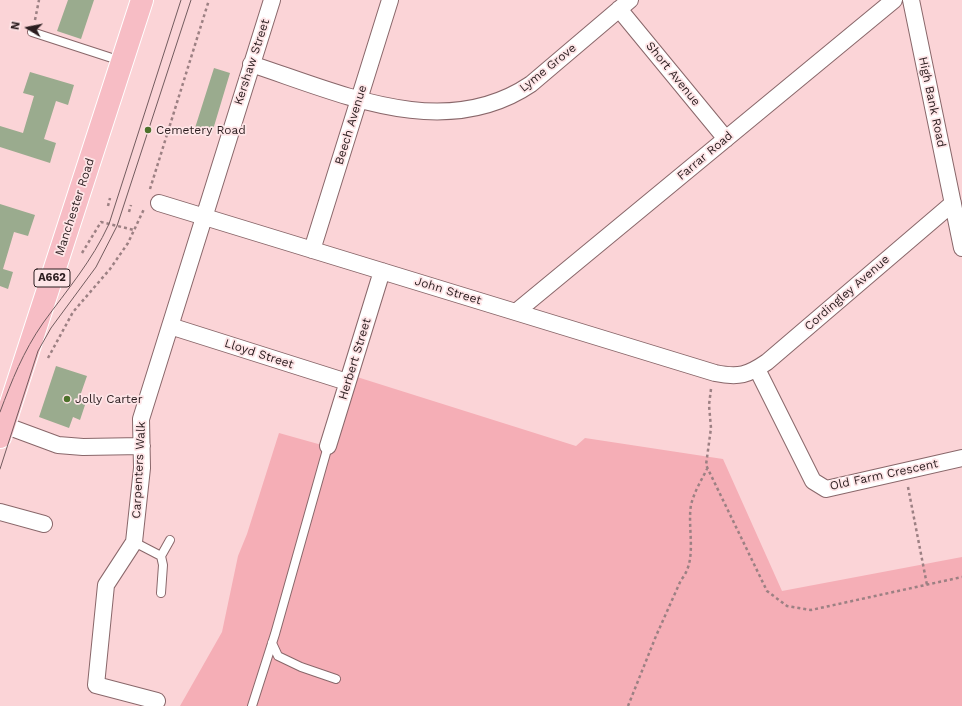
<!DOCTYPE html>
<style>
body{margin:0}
#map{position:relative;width:962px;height:706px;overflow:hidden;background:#fbd4d7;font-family:"Work Sans",sans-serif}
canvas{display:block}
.north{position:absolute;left:8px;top:8px;width:40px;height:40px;-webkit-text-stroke:3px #fee5e7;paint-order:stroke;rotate:280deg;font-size:11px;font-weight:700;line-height:16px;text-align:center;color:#2b1d1f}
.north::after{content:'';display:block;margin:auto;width:14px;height:18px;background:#2b1d1f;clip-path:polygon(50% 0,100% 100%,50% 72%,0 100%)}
</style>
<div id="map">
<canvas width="962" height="706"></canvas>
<div class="north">N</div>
</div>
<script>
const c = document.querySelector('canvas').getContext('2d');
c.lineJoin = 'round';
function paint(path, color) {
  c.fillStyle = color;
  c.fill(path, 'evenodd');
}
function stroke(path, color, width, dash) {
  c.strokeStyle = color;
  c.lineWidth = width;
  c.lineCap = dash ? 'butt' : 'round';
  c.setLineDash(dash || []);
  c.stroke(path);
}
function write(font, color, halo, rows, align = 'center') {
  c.font = font + ' "Work Sans",sans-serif';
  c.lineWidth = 3.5;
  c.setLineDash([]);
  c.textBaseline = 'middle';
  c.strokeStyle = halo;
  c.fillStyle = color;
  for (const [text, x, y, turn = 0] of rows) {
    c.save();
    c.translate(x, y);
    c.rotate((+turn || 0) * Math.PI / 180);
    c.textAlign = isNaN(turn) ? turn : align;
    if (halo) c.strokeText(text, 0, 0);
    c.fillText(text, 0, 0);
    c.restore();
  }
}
paint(new Path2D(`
 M357 377 576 446 585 438 723 459 782 591 962 557V706H180L222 632 238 556 247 534 279 433 336 449Z`), '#f5aeb6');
paint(new Path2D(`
 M68 0H94L81 39 57 31Z
 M214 68 230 73 212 133 195 128Z
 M30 72 74 85 68 105 56 101 44 139 56 143 50 163 0 147V126L23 133 34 96 23 93Z
 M0 204 35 215 28 236 14 232 3 269 13 272 8 289 0 286Z
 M56 366 87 376 80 396 87 399 80 420 73 417 69 428 39 417Z`), '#9aab8e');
const lane = new Path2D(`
 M32 32 121 61
 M134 542 161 556 163 565 161 593
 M161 556 170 540
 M272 643 278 656 301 667 336 679
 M252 706 275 634 328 446`);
const street = new Path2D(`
 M911 0 962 248
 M619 9 726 139
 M251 64C340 93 444 143 531 84L630 0
 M159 203 715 373C739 378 748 375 767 362L953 203
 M312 250 390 0
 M516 312 894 0
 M170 326 347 382
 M757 369 813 481 826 489 962 458
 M4 425 58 445 83 447 142 446
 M328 446 382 271
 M0 512 44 524
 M157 701 96 685 106 585 134 542 142 468 141 419 272 0`);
const primary = new Path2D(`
 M0 437 142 0`);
stroke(lane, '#89676a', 10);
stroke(street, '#89676a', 18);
stroke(primary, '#fff', 24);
stroke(new Path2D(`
 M35 20 39 0
 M150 189 209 0
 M108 206 110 198
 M129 212 131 205
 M82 253 101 222 134 230
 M48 358 73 312 110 269 128 243 144 209
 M711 389 709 405 711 428 706 465 767 591 787 606 811 610 962 577
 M908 487 927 585
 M628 706 656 636 681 580C698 560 687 529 691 505 694 492 701 481 707 469`), '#9c8083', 2.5, [3, 3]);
stroke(lane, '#fff', 8);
stroke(street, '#fff', 16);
stroke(primary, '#f7bdc5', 22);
stroke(new Path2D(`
 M0 412C12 380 23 352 43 323 67 290 92 261 109 224L181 0
 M0 469 38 351 51 328 96 267 117 226 191 0`), '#725b5e', 1);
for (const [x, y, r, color] of [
 [148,130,4,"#4d722b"],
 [67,399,4,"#4d722b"]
]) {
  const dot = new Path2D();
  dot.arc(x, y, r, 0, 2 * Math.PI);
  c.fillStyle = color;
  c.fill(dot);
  stroke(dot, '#fee5e7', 1.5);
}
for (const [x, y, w] of [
 [52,278,36]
]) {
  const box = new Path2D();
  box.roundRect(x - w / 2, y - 9, w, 18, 3);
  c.fillStyle = '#fee5e7';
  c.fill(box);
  stroke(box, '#2b1d1f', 1);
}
write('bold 11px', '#2b1d1f', null, [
 ["A662",52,278]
]);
write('12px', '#2b1d1f', '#fee5e7', [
 ["Kershaw Street",252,62,-72],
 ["Lyme Grove",548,68,-39],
 ["Short Avenue",673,74,51],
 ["High Bank Road",932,102,78],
 ["Beech Avenue",351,125,-73],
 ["Farrar Road",705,156,-40],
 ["Manchester Road",75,207,-72],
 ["John Street",448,291,17],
 ["Cordingley Avenue",847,293,-41],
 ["Lloyd Street",259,354,18],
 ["Herbert Street",355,359,-73],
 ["Carpenters Walk",139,470,-87],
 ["Old Farm Crescent",884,475,-12]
]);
write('12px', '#2b1d1f', '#fee5e7', [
 ["Cemetery Road",156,130],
 ["Jolly Carter",75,399]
], 'left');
</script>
